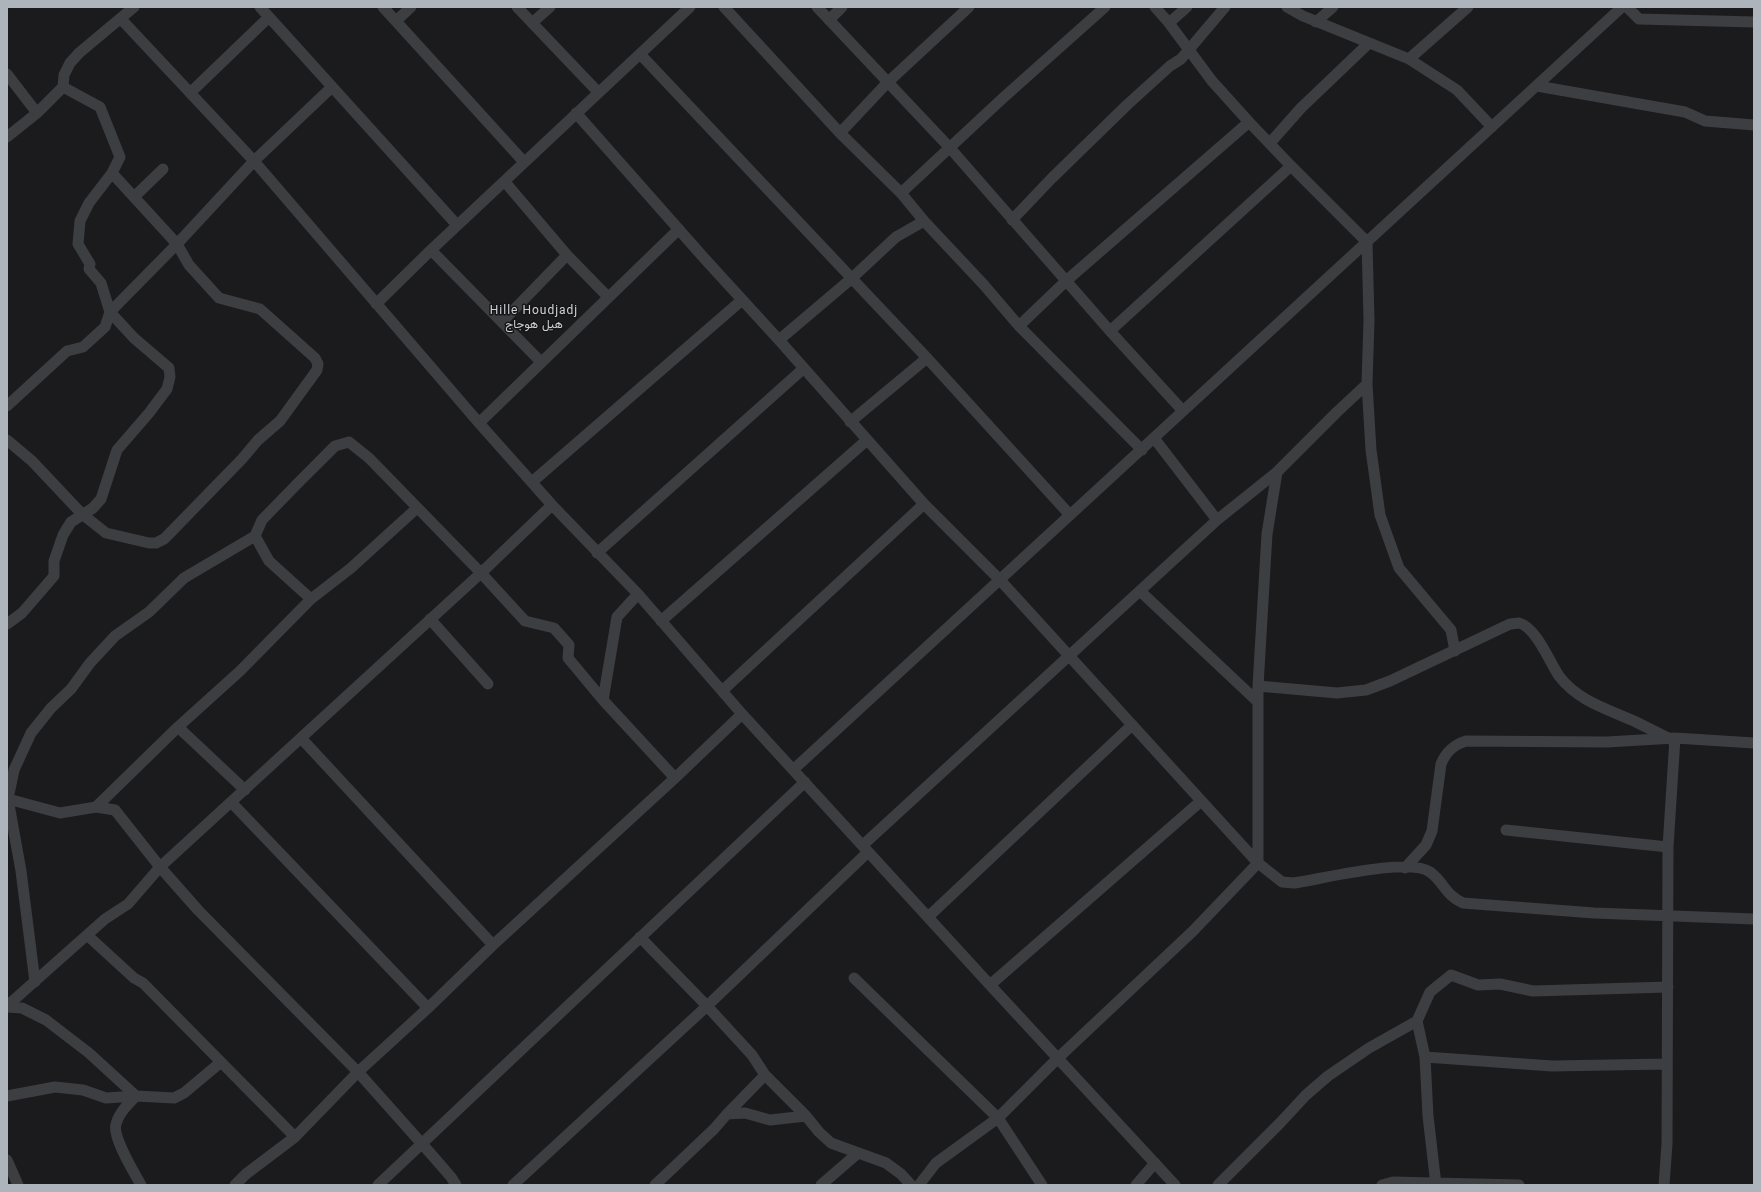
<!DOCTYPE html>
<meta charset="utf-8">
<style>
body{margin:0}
#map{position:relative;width:1761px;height:1192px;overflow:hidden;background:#1b1b1d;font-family:Roboto,sans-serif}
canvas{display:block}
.frame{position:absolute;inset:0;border:8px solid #aeb4bb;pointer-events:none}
</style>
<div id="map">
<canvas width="1761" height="1192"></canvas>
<div class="frame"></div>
</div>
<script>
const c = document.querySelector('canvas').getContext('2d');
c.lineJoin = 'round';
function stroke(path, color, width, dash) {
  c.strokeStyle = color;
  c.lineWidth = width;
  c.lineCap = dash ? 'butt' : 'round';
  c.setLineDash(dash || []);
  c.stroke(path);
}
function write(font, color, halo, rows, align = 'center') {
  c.font = font + ' Roboto,Vazirmatn,sans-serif';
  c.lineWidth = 3;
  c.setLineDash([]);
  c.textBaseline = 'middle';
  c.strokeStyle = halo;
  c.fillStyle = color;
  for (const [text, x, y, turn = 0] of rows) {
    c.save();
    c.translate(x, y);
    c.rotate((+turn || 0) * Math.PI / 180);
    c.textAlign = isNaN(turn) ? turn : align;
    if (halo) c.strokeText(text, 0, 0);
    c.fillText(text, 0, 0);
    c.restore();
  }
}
stroke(new Path2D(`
 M260 7 457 225
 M383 7 524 162
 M517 7 598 92
 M724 7 840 133 901 193 924 221 984 285 1019 326 1142 450
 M817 7 950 148 1110 331 1183 411
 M1287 7 1303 16 1409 59 1457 90 1492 127
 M1627 7 1639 19 1754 22
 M121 19 254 161 479 423 552 505 638 594 742 714 990 985 1175 1185
 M829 20 842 7
 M396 21 411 7
 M1316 22 1333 7
 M532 23 550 7
 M1169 23 1187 7
 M640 54 927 358 1070 515
 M1409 59 1468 7
 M7 74 37 113
 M1537 86 1685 112 1705 121 1754 125
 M190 93 269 17
 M576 113 704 258 779 340 924 504 1000 580 1258 863 1282 882 1294 883C1322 879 1409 857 1430 872 1444 882 1445 895 1463 903L1594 913 1754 919
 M840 133 887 83 969 7
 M7 137 37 113 63 87 64 75 70 63 79 53 134 7
 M1270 143 1301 108 1369 43
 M505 182 567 255 608 297
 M901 193 1003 98 1105 7
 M134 197 163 169
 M1012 220 1052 178 1128 104 1170 66 1181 59 1225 7
 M431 250 541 362
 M376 304 431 250 690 7
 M502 322 567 255
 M1019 326 1066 281 1249 122
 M1110 331 1291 166
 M779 340 851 279 896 237 924 221
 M1367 384 1371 450 1380 515 1399 568 1451 630 1455 651
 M7 406 67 351 83 347 105 327 110 312 177 244 254 161 332 87
 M850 422 927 358
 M479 423 679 229
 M1154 438 1217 520
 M7 440 32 461 82 514 106 533 149 543H156L164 539 170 533 242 459 258 440 280 421 317 370 318 364 315 358 260 309 219 298 189 265 177 244 112 173
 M532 482 742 300
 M597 553 803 369
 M1140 591 1258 702
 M638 594 617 617 603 700 675 778
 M311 599 269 561 255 536 262 520 298 483 335 446 349 442 369 458 481 573 525 621 554 628 569 645 568 658 603 700
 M430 619 488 684
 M661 621 867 440
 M7 624 22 613 54 576V561L63 535 71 522 93 508 101 499 117 450 149 413 167 389 170 377 169 368 134 338 110 312 101 283 89 269 90 264 78 244 80 221 89 203 112 173 120 157 100 107 63 87
 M1258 686 1337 693 1366 690 1390 681 1510 624C1513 624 1516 623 1519 623 1536 627 1550 663 1559 676 1578 701 1607 709 1634 721 1646 727 1658 733 1670 739
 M722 691 924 504
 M178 727 245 790
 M301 738 493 945
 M794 769 1622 7
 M8 799 60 813 96 807 115 810 160 867 198 910 358 1072 431 1154 451 1177 456 1185
 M231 802 428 1008
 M96 807 178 727 240 671 311 599 351 568 417 508
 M1506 830 1668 847
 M863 845 1217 520 1277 472 1337 412 1367 384 1369 320 1367 242 1291 166 1249 122 1212 81 1169 23 1155 7
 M1405 868 1426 845 1432 831 1441 764C1446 752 1453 745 1466 741L1607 742 1675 738 1754 743
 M928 917 1132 725
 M87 935 134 978 143 983 295 1137
 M640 937 707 1006 752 1055 765 1075 806 1116
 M854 978 998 1118 1042 1185
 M35 982 21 871 8 799 14 770 31 733 51 708 71 689 90 663 115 636 149 612 184 578 255 536
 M990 985 1201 801
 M7 1006 105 919 128 904 160 867 481 573 552 505
 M7 1007 22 1008 46 1020 89 1053 136 1096C128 1104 119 1113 116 1124 112 1137 134 1172 141 1185
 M1417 1021 1425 1057 1552 1066 1667 1064
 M1425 1057 1428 1116 1436 1185
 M7 1096 55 1087 83 1090 106 1098 136 1096 174 1098 184 1093 221 1062
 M727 1114 765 1075
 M7 1160 18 1185
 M235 1185 246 1174 295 1137 358 1072 428 1008 493 945 675 778 742 714
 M378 1185 805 782
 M513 1185 707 1006 868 852
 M655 1185 714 1129 727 1114 745 1113 770 1120 806 1116 819 1132 831 1143 886 1163 901 1174 911 1185
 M821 1185 858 1153
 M919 1185 936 1163 998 1118 1057 1059 1193 931 1258 863V686L1267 534 1277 472
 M1136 1185 1155 1163
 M1218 1185 1280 1123 1306 1095 1328 1076 1369 1048 1417 1021 1430 992 1451 975 1478 985 1500 984 1533 991 1668 987
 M1382 1185 1393 1182 1519 1185
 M1664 1185 1667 1144 1668 847 1675 738`), '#3c3e41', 11);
c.letterSpacing = '1px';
write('12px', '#cfd3d7', '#161618', [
 ["Hille Houdjadj",534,311],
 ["هيل هوجاج",534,325]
]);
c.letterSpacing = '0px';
</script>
